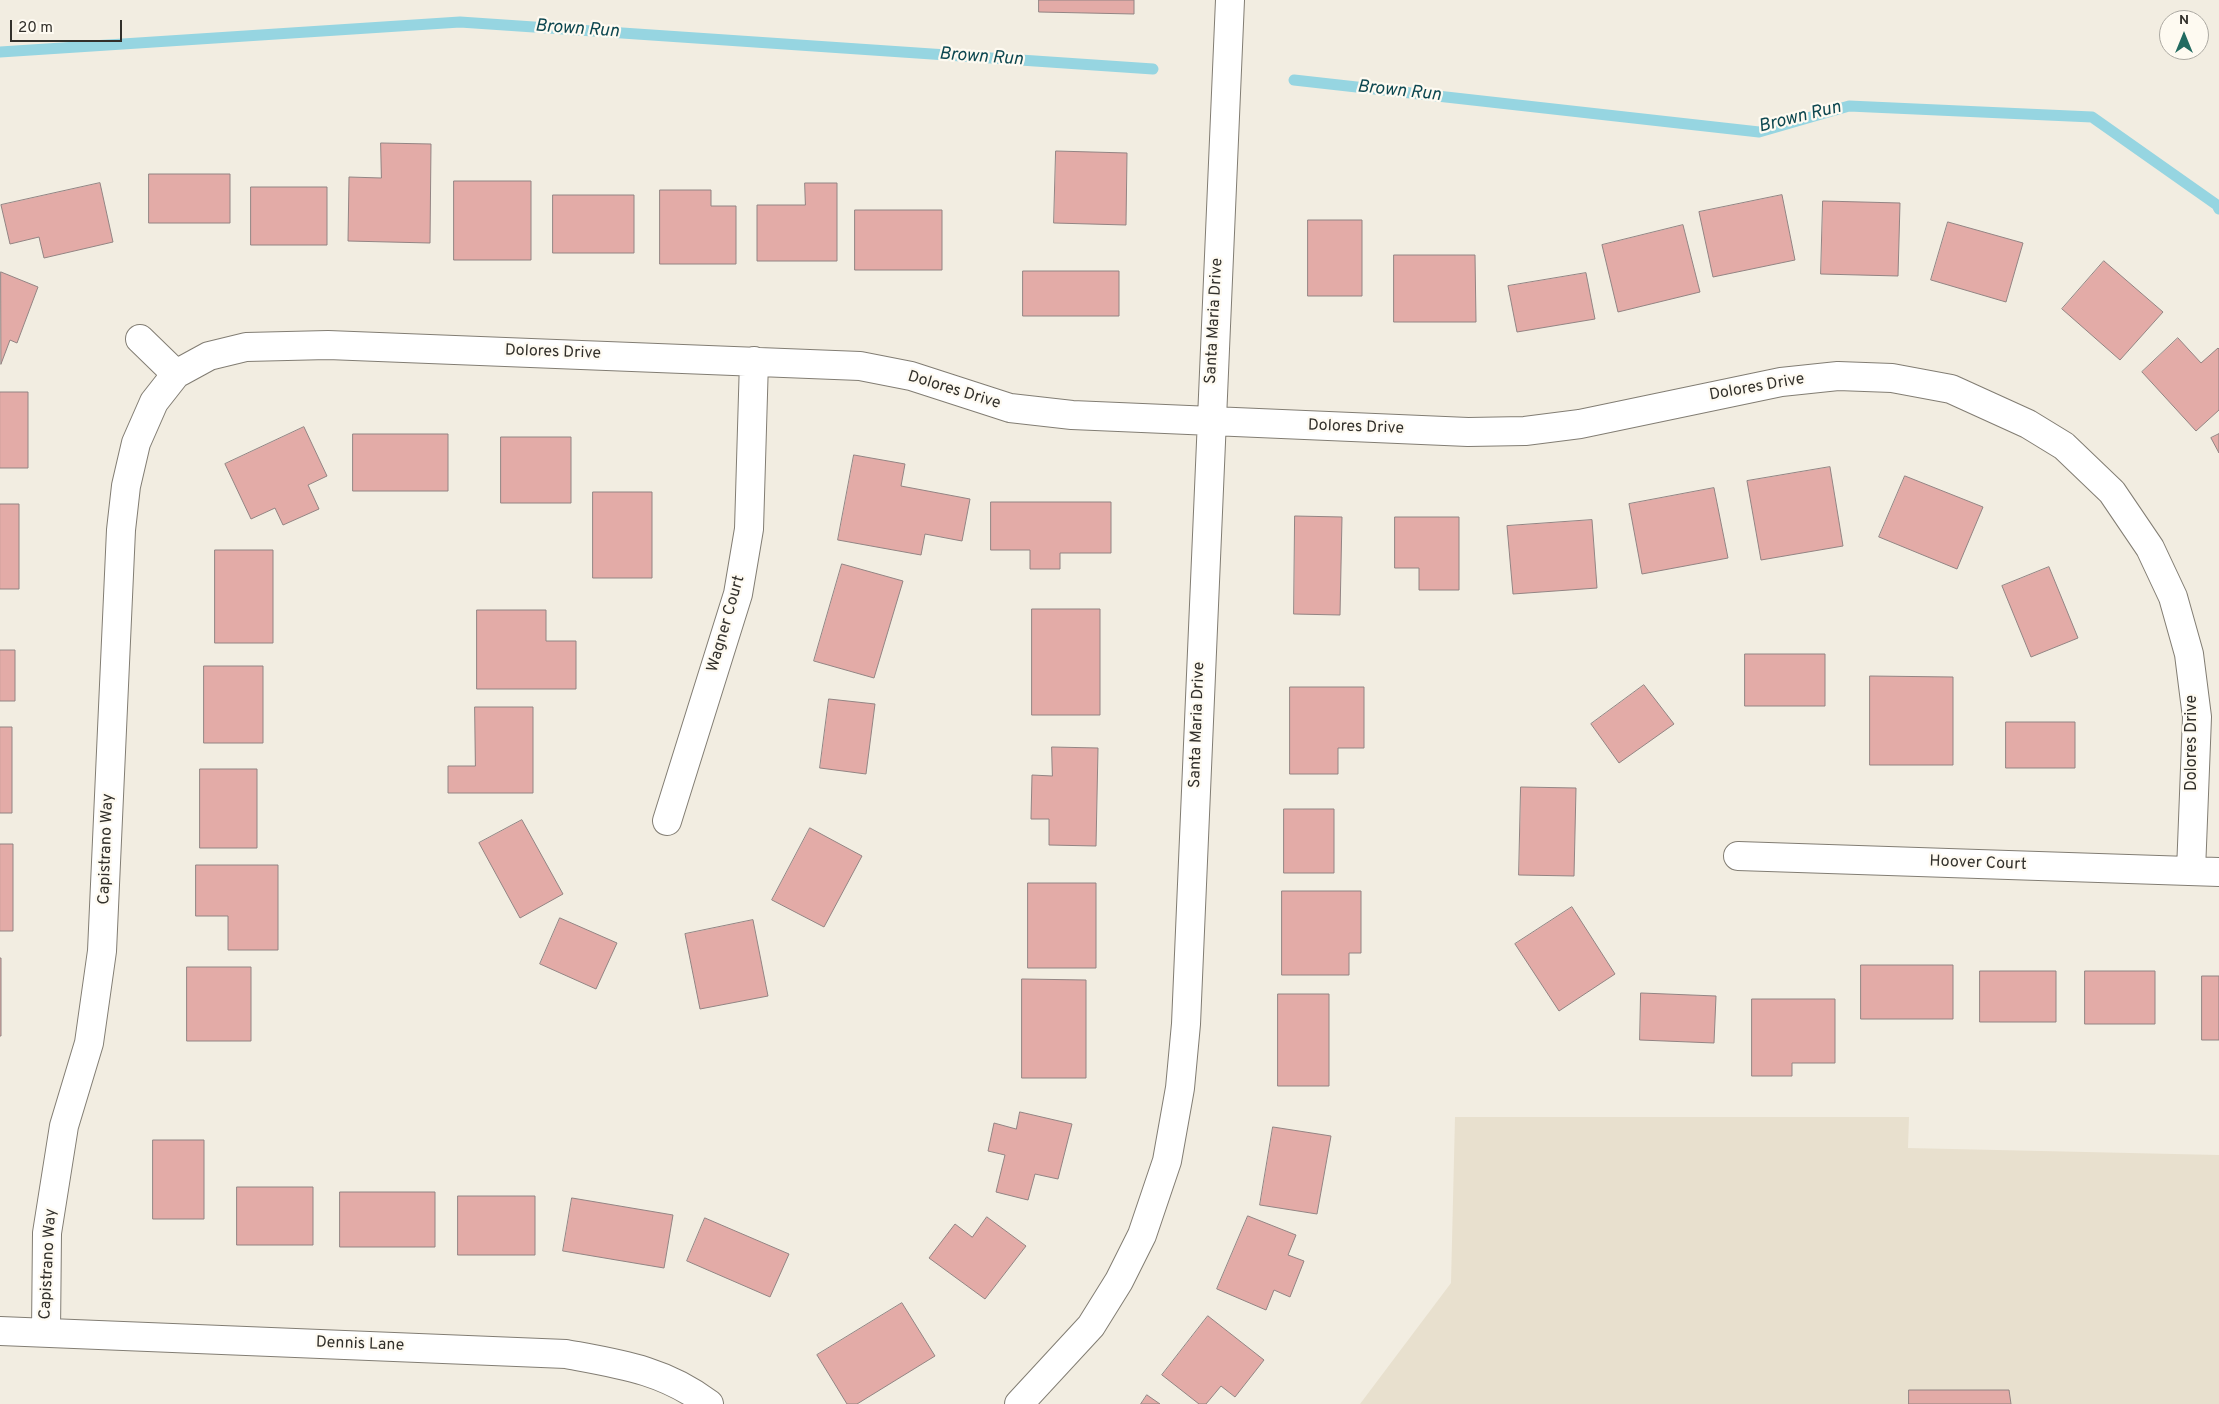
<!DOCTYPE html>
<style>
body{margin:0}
#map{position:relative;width:2219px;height:1404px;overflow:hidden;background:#f2ede1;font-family:Overpass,sans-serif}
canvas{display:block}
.north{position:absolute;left:2159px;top:10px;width:50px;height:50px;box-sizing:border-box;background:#fefaf1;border:1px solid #aca9a2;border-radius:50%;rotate:0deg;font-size:14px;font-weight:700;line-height:20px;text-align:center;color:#32302b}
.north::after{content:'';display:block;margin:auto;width:18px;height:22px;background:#226b61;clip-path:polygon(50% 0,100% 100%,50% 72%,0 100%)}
.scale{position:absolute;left:10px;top:20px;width:112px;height:22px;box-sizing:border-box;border:2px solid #32302b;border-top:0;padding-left:6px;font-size:15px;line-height:18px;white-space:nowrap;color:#32302b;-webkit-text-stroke:4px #fefaf1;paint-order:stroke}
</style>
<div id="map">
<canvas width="2219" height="1404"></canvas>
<div class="north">N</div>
<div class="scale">20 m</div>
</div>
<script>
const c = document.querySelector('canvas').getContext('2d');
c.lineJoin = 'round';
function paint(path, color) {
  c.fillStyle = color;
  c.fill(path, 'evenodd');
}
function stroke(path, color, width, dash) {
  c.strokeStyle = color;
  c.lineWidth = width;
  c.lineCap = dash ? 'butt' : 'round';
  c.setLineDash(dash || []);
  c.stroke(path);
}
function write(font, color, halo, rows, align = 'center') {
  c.font = font + ' Overpass,sans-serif';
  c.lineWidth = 4.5;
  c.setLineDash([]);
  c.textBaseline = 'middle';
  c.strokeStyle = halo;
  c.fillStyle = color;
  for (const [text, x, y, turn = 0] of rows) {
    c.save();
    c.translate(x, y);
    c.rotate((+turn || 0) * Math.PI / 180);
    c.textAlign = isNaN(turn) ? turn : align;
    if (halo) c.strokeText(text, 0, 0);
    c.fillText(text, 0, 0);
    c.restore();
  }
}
paint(new Path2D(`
 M1455 1117H1909L1908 1148 2219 1155V1404H1360L1451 1283Z`), '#e8e0ce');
stroke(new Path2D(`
 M0 52 460 22 1153 69
 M1294 80 1759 132 1849 106 2092 117 2217 205 2219 209`), '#96d5e1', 11);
const building = new Path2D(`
 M1039 0H1134V14L1039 12Z
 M381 143 431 144 430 243 348 241 349 177 381 178Z
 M1056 151 1127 153 1126 225 1054 223Z
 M149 174H230V223H149Z
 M454 181H531V260H454Z
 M100 183 113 242 44 258 39 237 10 244 1 205Z
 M805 183H837V261H757V205H805Z
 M251 187H327V245H251Z
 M660 190H711V206H736V264H660Z
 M553 195H634V253H553Z
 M1782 195 1795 260 1713 277 1699 212Z
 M1823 201 1900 203 1898 276 1821 274Z
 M855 210H942V270H855Z
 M1308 220H1362V296H1308Z
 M1948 222 2023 243 2006 302 1931 280Z
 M1683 225 1700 292 1618 312 1602 245Z
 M1394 255H1475L1476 322H1394Z
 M2104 261 2163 312 2120 360 2062 309Z
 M1023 271H1119V316H1023Z
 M1 272 38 287 17 343 10 340 1 364Z
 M1586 273 1595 319 1517 332 1508 286Z
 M2178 338 2201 363 2218 348 2219 349V410L2196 431 2142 372Z
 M0 392H28V468H0Z
 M304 427 327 476 308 485 319 509 283 525 275 508 251 519 225 464Z
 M353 434H448V491H353Z
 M2219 434V453L2211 438Z
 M501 437H571V503H501Z
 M854 455 905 464 901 486 970 499 962 541 925 534 921 555 838 540Z
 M1830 467 1843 546 1761 560 1747 481Z
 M1905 476 1983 507 1957 569 1879 537Z
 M1714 488 1728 558 1642 574 1629 504Z
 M593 492H652V578H593Z
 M991 502H1111V553H1060V569H1030V550H991Z
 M0 504H19V589H0Z
 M1295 516 1342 517 1340 615 1294 614Z
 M1395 517H1459V590H1419V568H1395Z
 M1592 520 1597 588 1513 594 1507 526Z
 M215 550H273V643H215Z
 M842 564 903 581 874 678 814 661Z
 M2049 567 2078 638 2031 657 2002 586Z
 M1032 609H1100V715H1032Z
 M477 610H546V641H576V689H477Z
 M0 650H15V701H0Z
 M1745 654H1825V706H1745Z
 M204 666H263V743H204Z
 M1870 676 1953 677V765H1870Z
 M1644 685 1674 724 1619 763 1591 724Z
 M1290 687H1364V748H1338V774H1290Z
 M829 699 875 704 866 774 820 768Z
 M475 707H533V793H448V766H475Z
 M2006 722H2075V768H2006Z
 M0 727H12V813H0Z
 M1052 747 1098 748 1096 846 1049 845V819H1031L1032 775 1052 776Z
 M200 769H257V848H200Z
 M1521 787 1576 788 1574 876 1519 875Z
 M1284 809H1334V873H1284Z
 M522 820 563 894 520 918 479 843Z
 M810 828 862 856 824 927 772 900Z
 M0 844H13V931H0Z
 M196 865H278V950H228V916H196Z
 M1028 883H1096V968H1028Z
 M1282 891H1361V953H1349V975H1282Z
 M1572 907 1615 974 1559 1011 1515 944Z
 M560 918 617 943 596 989 540 964Z
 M753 920 768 996 700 1009 685 934Z
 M0 958H1V1036H0Z
 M1861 965H1953V1019H1861Z
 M187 967H251V1041H187Z
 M1980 971H2056V1022H1980Z
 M2085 971H2155V1024H2085Z
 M2202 976H2219V1040H2202Z
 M1022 979 1086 980V1078H1022Z
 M1641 993 1716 996 1714 1043 1640 1040Z
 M1278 994H1329V1086H1278Z
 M1752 999H1835V1063H1792V1076H1752Z
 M1020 1112 1072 1124 1058 1179 1035 1174 1028 1200 996 1192 1005 1155 988 1151 994 1123 1016 1129Z
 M1273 1127 1331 1136 1317 1214 1260 1205Z
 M153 1140H204V1219H153Z
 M237 1187H313V1245H237Z
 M340 1192H435V1247H340Z
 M458 1196H535V1255H458Z
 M572 1198 673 1215 664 1268 563 1251Z
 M1248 1216 1296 1235 1288 1255 1304 1261 1290 1297 1274 1290 1266 1310 1217 1289Z
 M987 1217 1026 1246 985 1299 929 1258 955 1224 972 1237Z
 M705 1218 789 1254 770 1297 687 1261Z
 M902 1303 935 1356 857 1404H847L817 1355Z
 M1208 1316 1264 1360 1235 1397 1221 1386 1206 1404H1199L1162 1375Z
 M1909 1390H2009L2011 1404H1909Z
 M1147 1395 1160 1404H1141Z`);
paint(building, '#e3aba7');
stroke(building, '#928483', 1);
const street = new Path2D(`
 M140 339 176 374
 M667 821 738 594 749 529 754 361
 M1738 856 2219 872
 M0 1331 566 1354C620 1364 664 1370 709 1404
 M46 1332 47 1233 64 1126 89 1043 102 951 121 530 126 486 136 443 154 402 176 374 209 356 246 347 328 345 860 366 911 376 1010 408 1072 415 1468 432 1525 431 1580 424 1781 382 1838 376 1892 378 1951 389 2028 424 2064 446 2112 492 2150 548 2173 597 2189 654 2197 717 2191 871
 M1019 1404 1091 1326 1119 1281 1142 1235 1167 1161 1180 1088 1186 1024 1230 0`);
stroke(street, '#827d73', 30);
stroke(street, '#fff', 28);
write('16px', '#32302b', '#fefaf1', [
 ["Santa Maria Drive",1215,321,-87],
 ["Dolores Drive",553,353,2],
 ["Dolores Drive",1757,388,-10],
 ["Dolores Drive",954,391,17],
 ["Dolores Drive",1356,428,2],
 ["Wagner Court",727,624,-74],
 ["Santa Maria Drive",1198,725,-88],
 ["Dolores Drive",2193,743,-90],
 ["Capistrano Way",107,849,-88],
 ["Hoover Court",1978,864,2],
 ["Capistrano Way",49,1264,-87],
 ["Dennis Lane",360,1345,2]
]);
write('italic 18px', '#0d4750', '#fefaf1', [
 ["Brown Run",577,30,4],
 ["Brown Run",981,58,4],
 ["Brown Run",1399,92,6],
 ["Brown Run",1800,118,-14]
]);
</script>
